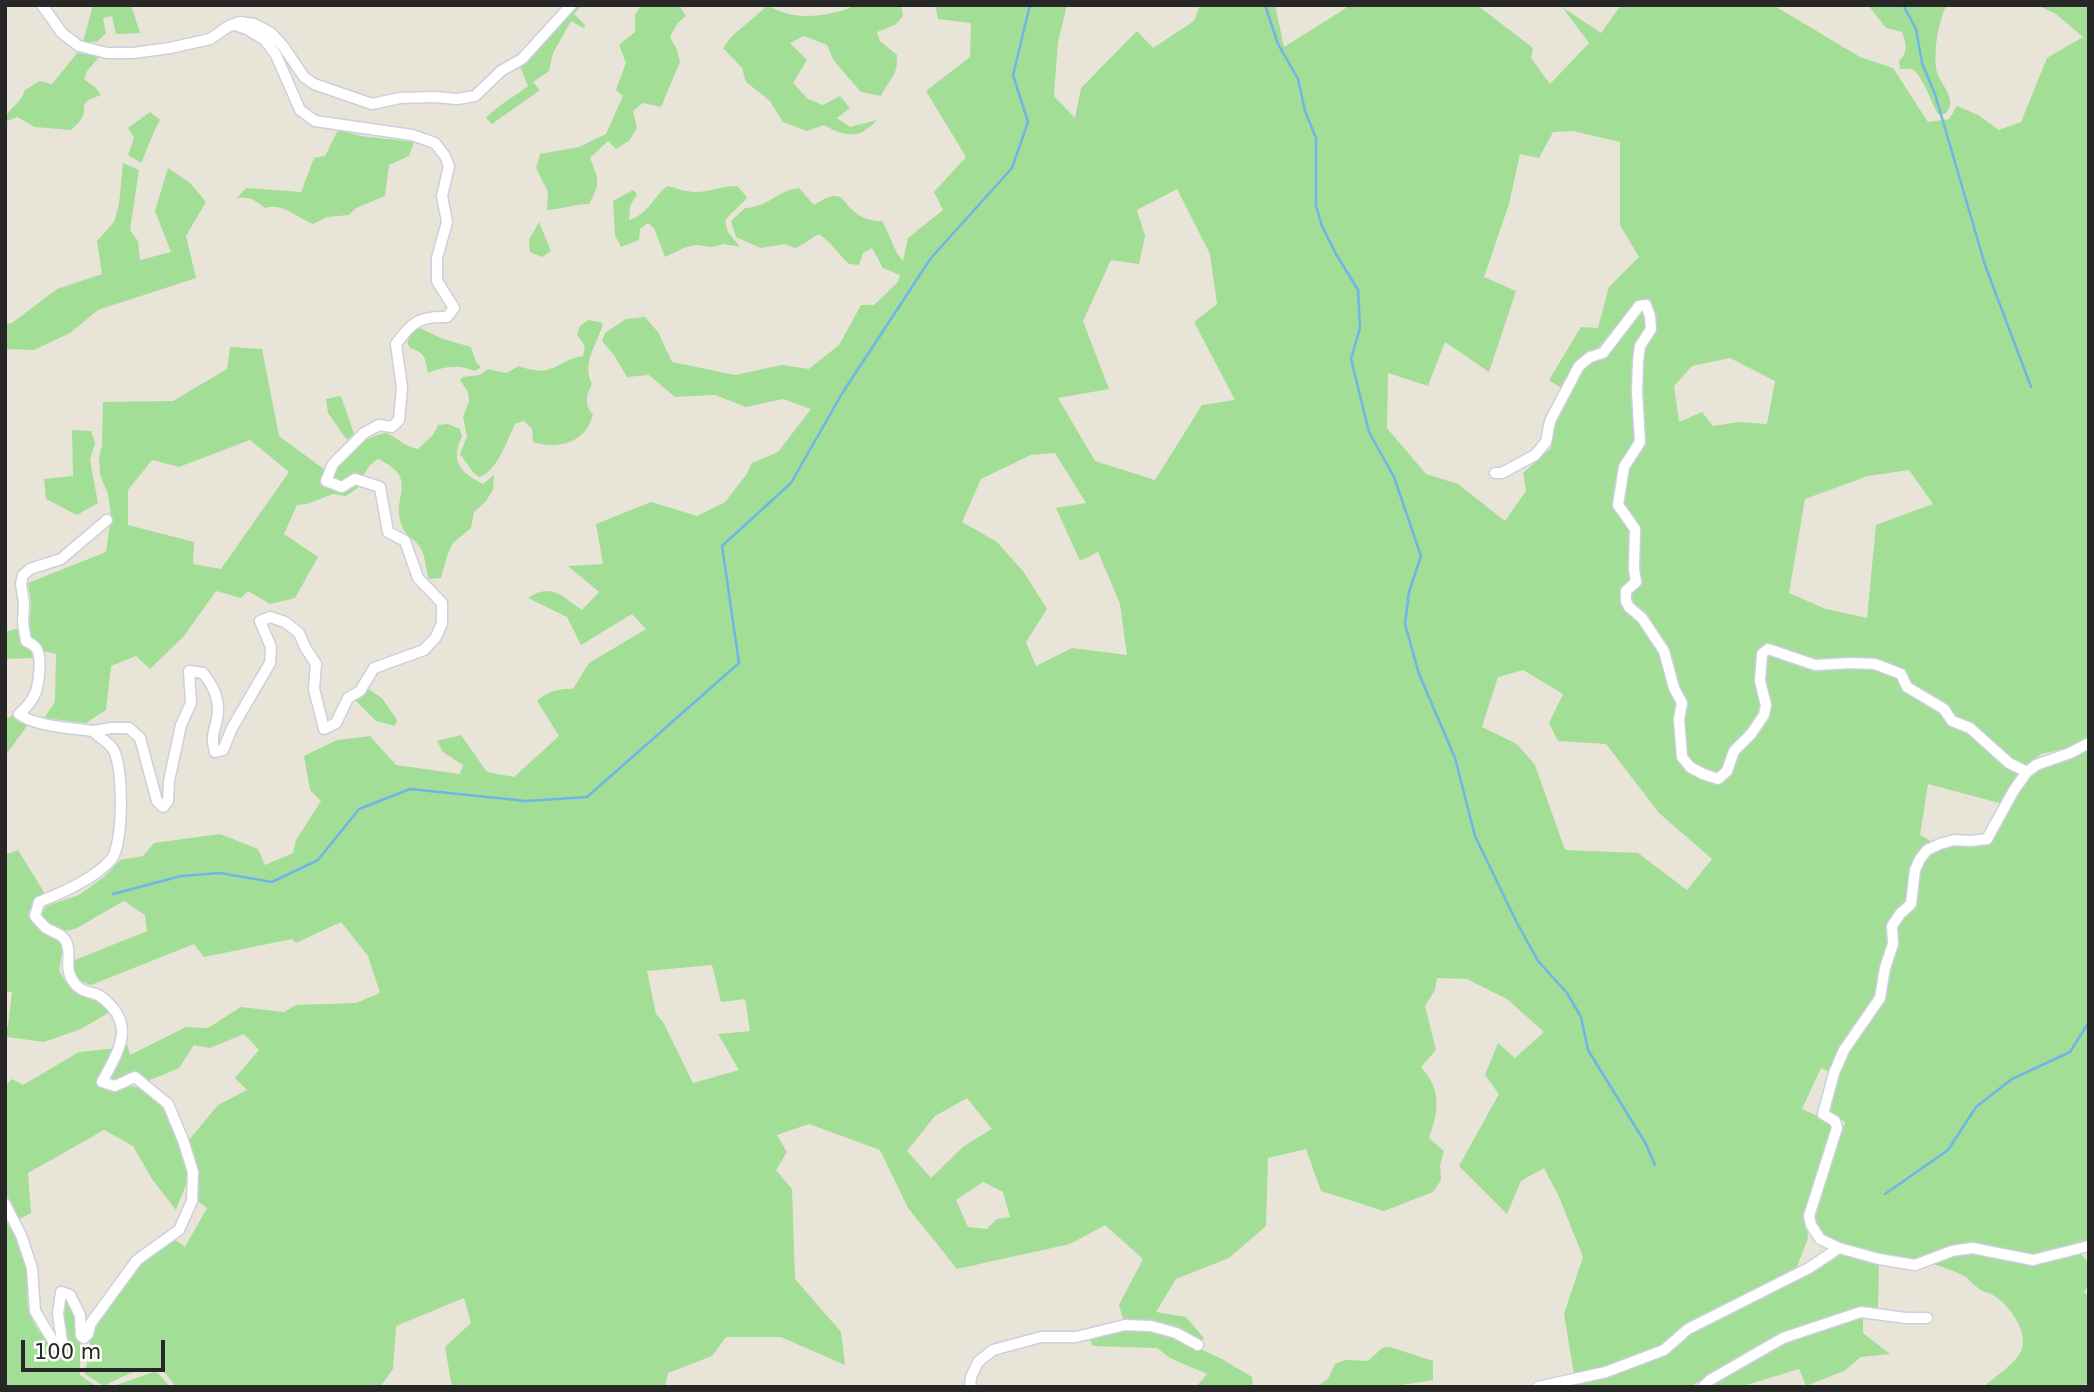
<!DOCTYPE html>
<style>
body{margin:0}
#map{position:relative;width:2094px;height:1392px;overflow:hidden;background:#e9e4d8;font-family:"DejaVu Sans",sans-serif}
canvas{display:block}
.frame{position:absolute;inset:0;border:7px solid #272727;pointer-events:none}
.scale{position:absolute;left:21px;top:1340px;width:144px;height:32px;box-sizing:border-box;border:4px solid #272727;border-top:0;padding-left:9px;font-size:21px;line-height:24px;white-space:nowrap;color:#272727;-webkit-text-stroke:5px #fff;paint-order:stroke}
</style>
<div id="map">
<canvas width="2094" height="1392"></canvas>
<div class="frame"></div>
<div class="scale">100 m</div>
</div>
<script>
const c = document.querySelector('canvas').getContext('2d');
c.lineJoin = 'round';
function paint(path, color) {
  c.fillStyle = color;
  c.fill(path, 'evenodd');
}
function stroke(path, color, width, dash) {
  c.strokeStyle = color;
  c.lineWidth = width;
  c.lineCap = dash ? 'butt' : 'round';
  c.setLineDash(dash || []);
  c.stroke(path);
}
paint(new Path2D(`
 M93 5H131L140 33 116 34 112 16 103 18 106 33 97 42H83Z
 M574 5H582L574 14 586 26 583 28 571 21 553 53 549 71 533 82 540 90 492 124 486 118C498 105 514 97 528 86L520 66C540 52 558 24 574 5Z
 M642 5H679L686 16 677 24 670 37 677 50 680 62 661 107 643 103 633 111 637 128 629 141 616 149 608 141 590 158C599 181 601 182 589 204 574 204 562 209 547 210L548 192 536 168 540 154 579 147 606 134 623 96 616 90 626 63 619 45 635 32V14Z
 M855 5H901L903 16 895 25 877 32 880 41 897 55C898 77 890 77 881 96L861 92 834 61 827 45 804 36 790 43 807 60 793 83 808 99 823 105 840 96 850 108 837 118 850 127 877 120C860 140 845 137 824 125L807 131 783 122 770 101 746 82 742 68 723 48 731 37 767 6C776 9 785 14 794 15 813 18 838 14 855 5Z
 M935 5H1067L1058 42 1054 96 1075 118 1081 88 1137 31 1153 48 1194 21 1200 5H1275L1284 47 1346 8V5H1477L1533 48 1531 58 1550 84 1589 43 1562 7 1601 33 1621 5H1773L1860 57 1893 68 1928 122 1949 119 1957 106 1978 115 1999 130 2021 122 2047 58 2083 37 2056 14 2037 5H2089V736L2073 747 2041 754 2028 765 2011 759 1971 724 1952 717 1946 704 1910 685 1905 671 1890 665 1874 661 1851 658 1817 660 1764 645 1757 653 1756 685 1762 710 1757 720 1737 741 1730 752 1729 763 1719 774C1685 765 1682 752 1684 718 1684 713 1687 706 1686 701 1684 695 1678 688 1676 682 1672 671 1671 661 1668 650 1664 635 1642 614 1631 604L1630 594 1642 583 1638 566 1639 529 1623 504 1628 469 1642 442 1640 404V360L1643 345 1655 327 1652 312 1647 302H1636L1598 348 1587 354 1575 365 1563 389 1549 380 1581 327 1598 328 1609 287 1639 257 1620 225V142L1573 131 1553 132 1539 158 1520 154 1509 204 1484 277 1516 291 1489 372 1445 342 1428 386 1388 373 1387 428 1426 474 1458 484 1505 521 1526 491 1523 473 1551 448 1553 427 1571 394 1582 368 1591 360 1605 355 1639 308 1644 307 1648 317V328L1636 346 1635 361 1633 393 1638 442 1621 467 1615 506 1632 531V583L1623 590 1624 604 1640 622 1662 653 1665 670 1679 705 1677 722 1681 759 1690 771 1703 778 1720 783 1730 773 1737 751 1754 734 1768 714 1763 678 1765 657 1768 653 1817 669 1853 665 1875 667 1891 672 1900 677 1907 691 1943 711 1952 724 1969 730 2007 765 2022 772 2003 804 1928 784 1920 835 1934 843C1911 859 1913 876 1910 902L1896 914 1890 925V946L1882 969 1878 997 1867 1009 1856 1030 1840 1050 1830 1072 1821 1068 1802 1109 1824 1119 1833 1126 1830 1141 1805 1217 1808 1238 1797 1267 1687 1327 1660 1347 1638 1358 1574 1375 1564 1314 1583 1257 1559 1197 1544 1168 1521 1181 1507 1214 1459 1166 1499 1094 1485 1075 1498 1043 1515 1058 1544 1032 1507 999 1467 979 1437 978 1435 990 1425 1006 1436 1050 1421 1067C1442 1091 1439 1110 1429 1138L1444 1151 1440 1165 1441 1180 1433 1192 1384 1211 1321 1191 1306 1149 1268 1158 1266 1226 1229 1258 1176 1279 1156 1312 1186 1317 1204 1338 1200 1342 1175 1329 1151 1323 1124 1322 1119 1305 1143 1259 1105 1225 1070 1244 957 1269 908 1208 880 1150 809 1124 777 1135 787 1152 776 1170 792 1189 795 1279 841 1332 845 1365 781 1337H726L712 1356 668 1373 665 1387H452L445 1347 471 1323 464 1298 396 1326 393 1369 380 1387H176L161 1368C140 1366 122 1377 104 1386L85 1374C86 1362 93 1349 88 1337L114 1295 139 1261 174 1239 185 1247 207 1208 196 1200 198 1172 188 1141 218 1105 247 1090 235 1078 259 1050 244 1034 210 1048 194 1045 179 1068 148 1081 135 1073 115 1083 107 1081 123 1051 126 1040 130 1055 186 1027 208 1028 241 1007 284 1012 296 1005 356 1003 380 993 368 956 341 922 296 943 292 939 204 957 194 944 91 985C78 981 70 974 75 960L147 931 145 915 124 901C114 907 104 912 94 918 72 932 60 939 41 915L46 906 79 895 105 876 120 860 143 856 154 843 220 834 258 849 265 865 293 853 296 840 321 801 310 790 304 756 337 740 370 736 396 765 460 774 463 765 443 752 437 741 461 735 487 772 514 777 559 736 537 701C546 692 560 688 573 689L589 663 646 629 632 614 581 645 567 617 528 598C552 582 562 597 582 610L599 592 568 566 603 564 596 524 651 502 697 516 725 502 746 475 752 463 778 452 811 409 783 399 746 407 715 395 675 397 649 375 627 377 614 355 602 341 605 333 626 319 645 317 658 332 672 362 735 375 782 365 809 369 839 345 861 305H874L898 282 900 275 883 268 872 248 863 253 859 265 849 264C838 254 832 243 819 234 810 238 805 245 795 248L785 244 761 248 736 237 731 221 745 208C770 207 775 191 799 188L814 205C846 185 839 203 860 216 867 220 874 221 882 221 890 234 893 250 903 261L908 238 943 210 934 192 966 157 926 91 970 57 971 23 938 19ZM1177 189 1210 254 1217 304 1194 322 1235 400 1202 405 1155 480 1095 461 1058 398 1109 389 1083 321 1111 260 1139 264 1145 236 1137 210ZM1730 358 1775 381 1767 424 1739 422 1713 426 1702 412 1679 422 1674 386 1692 366ZM1055 453 1086 503 1056 508 1080 561 1098 552 1120 604 1127 655 1072 648 1036 666 1026 642 1047 609 1023 571 997 542 962 522 981 479 1031 455ZM1909 470 1933 504 1876 525 1867 618 1826 609 1789 593 1805 499 1868 476ZM1523 670 1563 694 1549 723 1558 741 1606 744 1659 813 1712 859 1687 890 1638 853 1565 850 1535 765 1517 744 1482 727 1498 677ZM712 965 721 1002 745 999 750 1031 718 1034 739 1070 693 1083 663 1022 656 1014 647 971ZM967 1098 992 1129 964 1146 931 1178 907 1151 935 1116ZM983 1182 1003 1192 1010 1217 997 1219 987 1229 968 1227 956 1200Z
 M1868 5 1946 6C1938 25 1934 47 1936 68 1938 84 1960 98 1945 114H1938C1932 104 1921 72 1912 69 1911 69 1901 69 1900 69L1899 61C1909 51 1906 44 1902 32L1886 28Z
 M77 53 100 56 87 71 84 79 96 88 101 95 88 100 84 105C85 117 80 122 71 130L35 127 17 117 5 122C6 108 20 106 25 90L40 81 52 84Z
 M150 112 160 120C152 134 148 148 141 163L128 155 134 138 128 128Z
 M338 130 361 136 414 142 409 156 389 165 385 196 356 208 349 215 327 217 313 224C297 218 283 202 265 208 255 200 249 196 237 198L246 188 301 192 314 158 325 156Z
 M123 163 139 170 130 230 138 241 140 260 171 252 155 211 168 168 190 183 206 202 186 236 196 278 98 310 70 333 34 350 5 349V324L12 323 57 289 102 274 97 241 114 222 119 204Z
 M667 186C676 188 686 192 696 192 710 192 722 186 737 186L747 197C741 207 731 211 725 221L728 232 740 247 724 244 712 247 696 245 686 247 665 257 654 228 648 223 640 229 639 240 621 247 615 235 613 201 633 190 637 194 630 206 629 220C647 215 653 198 667 186Z
 M539 222 551 251 542 257 530 252 529 240Z
 M588 320 603 323C598 344 581 362 592 384 586 397 584 403 593 415 591 420 589 427 585 431 573 446 550 448 533 442L532 429 524 421 515 424C508 439 496 473 479 477L473 472 460 454 467 436 463 417 469 401 468 392 460 380 463 377 480 375 488 369 506 373 519 366C555 379 554 361 583 356L585 346 577 335 580 326Z
 M418 327 443 339 471 347 476 362 481 367 475 371C459 364 443 366 428 373 425 358 426 353 410 348L407 343 411 333Z
 M230 347 262 349 279 436 325 470 323 483H356L362 485 346 496 333 494 307 504 297 505 284 534 318 557 295 598 270 604 248 591 241 598 216 591 184 636 150 669 136 656 111 666 106 710 86 723 44 718 55 702 56 654 43 651 40 644 29 639 31 602 28 583 106 552 111 516 108 494 100 475 99 458 102 445 103 402 173 401 227 369ZM250 440 289 472 221 569 193 564 194 542 128 525V490L152 460 179 467Z
 M341 396 354 434 347 440 328 413 326 399Z
 M448 424 460 429 462 437C449 461 462 474 483 484L494 475 493 490 486 501 474 512 471 528 453 543 448 553 441 578 429 579C425 569 426 556 420 547 415 539 405 536 402 526 390 497 421 479 378 459L370 465 362 478 342 485 332 477C339 455 363 437 386 433 398 438 405 447 418 449L433 435 438 425Z
 M72 430 91 431 95 443 90 460 98 503 77 515 46 499 44 479 73 476Z
 M20 628 23 644 34 652 33 658 5 659V632Z
 M367 688 382 698 397 720 395 726 376 721 353 698Z
 M14 714 27 726 5 756V720Z
 M2089 746V1232L2087 1244 2034 1258 1973 1247 1914 1262 1879 1256 1840 1244 1822 1234 1814 1224V1216L1845 1122 1827 1114 1837 1072 1861 1030 1883 999 1898 945 1896 925C1901 919 1911 912 1914 904 1919 895 1916 881 1918 871 1926 841 1964 843 1989 841L2030 772Z
 M18 850 44 892 34 900 28 915C39 927 53 933 63 946L59 971 68 985 85 996 97 1000 110 1012 81 1029 44 1042 7 1037 5 1043V1028L8 1026 12 992 5 991V855Z
 M117 1048 101 1076 115 1087C122 1087 130 1085 136 1087 166 1097 187 1149 187 1179 186 1188 179 1200 176 1210L152 1179 133 1146 104 1130 28 1173 31 1213 19 1219 8 1197 5 1196V1086L12 1079 23 1085 79 1052Z
 M5 1220C15 1234 25 1255 27 1272 28 1286 25 1303 31 1317 36 1329 48 1343 58 1353H64C65 1335 56 1312 67 1298 78 1312 73 1334 85 1346L80 1364V1375L97 1387H5Z
 M1973 1251 2011 1261 2032 1263 2078 1251 2089 1263V1284L2084 1292 2089 1296V1384L2060 1387H1984C1996 1375 2016 1364 2022 1349 2028 1331 2008 1303 1993 1295 1988 1292 1982 1292 1978 1288 1973 1285 1970 1280 1966 1277 1955 1271 1942 1267 1930 1263L1954 1254Z
 M1842 1252 1879 1262 1878 1309 1861 1307 1779 1334 1693 1385V1387H1565L1609 1375 1667 1354 1691 1331Z
 M1863 1316V1333L1890 1354 1861 1357 1844 1371 1806 1386 1799 1369 1740 1387H1708L1784 1339Z
 M1128 1329 1152 1330 1174 1337 1222 1359 1252 1377 1253 1387H1196L1207 1374 1170 1358 1157 1348 1093 1346 1089 1338Z
 M1390 1347 1433 1361V1380L1390 1387H1316L1328 1379 1335 1364 1345 1360 1368 1361 1382 1348Z
 M153 1372 158 1373 170 1387H111Z`), '#a3de96');
stroke(new Path2D(`
 M1265 5 1278 44 1298 79 1305 111 1316 138V206L1322 226 1336 254 1358 290 1360 328 1351 359 1369 432 1394 477 1421 556 1409 592 1405 624 1419 674 1455 758 1475 836 1516 921 1538 961 1567 993 1581 1017 1588 1050 1646 1144 1655 1165
 M1903 5 1916 29 1922 63 1935 94 1985 265 2031 387
 M113 894 181 876 220 873 272 882 318 860 359 809 410 789 526 801 587 797 739 663 722 546 791 483 843 392 931 258 1012 168 1028 122 1013 75 1030 5
 M1885 1194 1948 1150 1976 1107 2012 1079 2070 1052 2089 1022`), '#6eb5e8', 2.5);
const minor = new Path2D(`
 M42 5 62 33 79 46 107 53H133L170 48 210 39 229 26 240 22 254 24 271 33 283 46 304 77 314 84 372 104 400 98 434 97 457 99 475 96 501 71 522 59 571 5
 M1495 473H1502L1535 455 1546 442 1550 421 1579 366 1590 357 1603 353 1639 306 1646 305 1650 316 1651 329 1640 346 1638 361 1637 392 1640 442 1624 467 1618 505 1635 529 1634 569 1636 582 1626 591V601L1629 607 1642 618 1664 651 1674 688 1682 703 1679 719 1682 757 1690 767 1703 774 1718 779 1727 771 1734 751 1751 734 1764 715 1766 705 1760 681 1762 654 1768 649 1815 665 1852 663 1875 664 1901 674 1907 687 1944 709 1952 721 1970 728 2009 763 2027 772
 M93 731C73 728 33 726 19 714 25 709 30 703 34 696 39 687 43 654 35 647 33 644 29 643 26 641L23 623 24 603 21 584 23 575 30 569 61 559 107 520
 M2089 743 2070 753 2036 765 2027 772 2014 790 1987 839 1971 841 1954 840 1940 844 1927 850 1920 859 1915 870 1911 904 1900 914 1892 926 1893 944 1885 968 1880 998 1844 1050 1834 1073 1823 1114 1835 1121 1837 1128 1809 1216 1811 1225 1820 1239 1839 1248 1879 1259 1915 1265 1952 1251 1972 1248 2033 1260 2089 1246
 M5 1204 21 1235 32 1268 35 1311 56 1346H60L62 1341 58 1314 61 1292 70 1295 80 1315 81 1336 84 1338 88 1334 91 1323 137 1260 179 1230 192 1201 193 1172 183 1140 168 1104 135 1077 115 1086 102 1082C120 1048 137 1024 100 996 92 991 84 994 76 985 62 969 72 958 67 944 64 934 54 933 46 928 42 924 38 920 35 916L39 902C62 893 93 879 110 861 124 847 124 766 113 749 109 742 98 737 93 731L111 728H129L140 738 157 801 163 807 168 801 169 781 181 725 191 703 189 671 203 673C211 683 218 695 218 709 218 727 209 732 215 752L223 750 232 728 270 663 271 647 260 621 270 617 285 622 299 633 305 647 316 664 314 689 324 729 336 723 348 698 360 691 374 668 424 650 436 637 442 623V603L418 578 405 541 388 532 380 487 355 479 342 487 326 481 333 464 364 433 379 425 392 427 399 420 402 388 396 344C412 322 419 316 447 317L454 308 437 281V258L447 222 442 196 449 166 445 156 435 143 412 135 315 121 300 110 276 55 265 40 247 29 235 25 229 26
 M970 1387 971 1377 978 1362 993 1350 1041 1337H1076L1125 1325 1151 1326 1176 1333 1198 1345
 M1538 1387 1606 1372 1664 1350 1688 1329 1809 1268 1839 1248
 M1703 1387 1710 1380 1783 1338 1861 1312 1906 1318H1927`);
stroke(minor, '#cecedf', 13);
stroke(minor, '#fff', 10);
</script>
